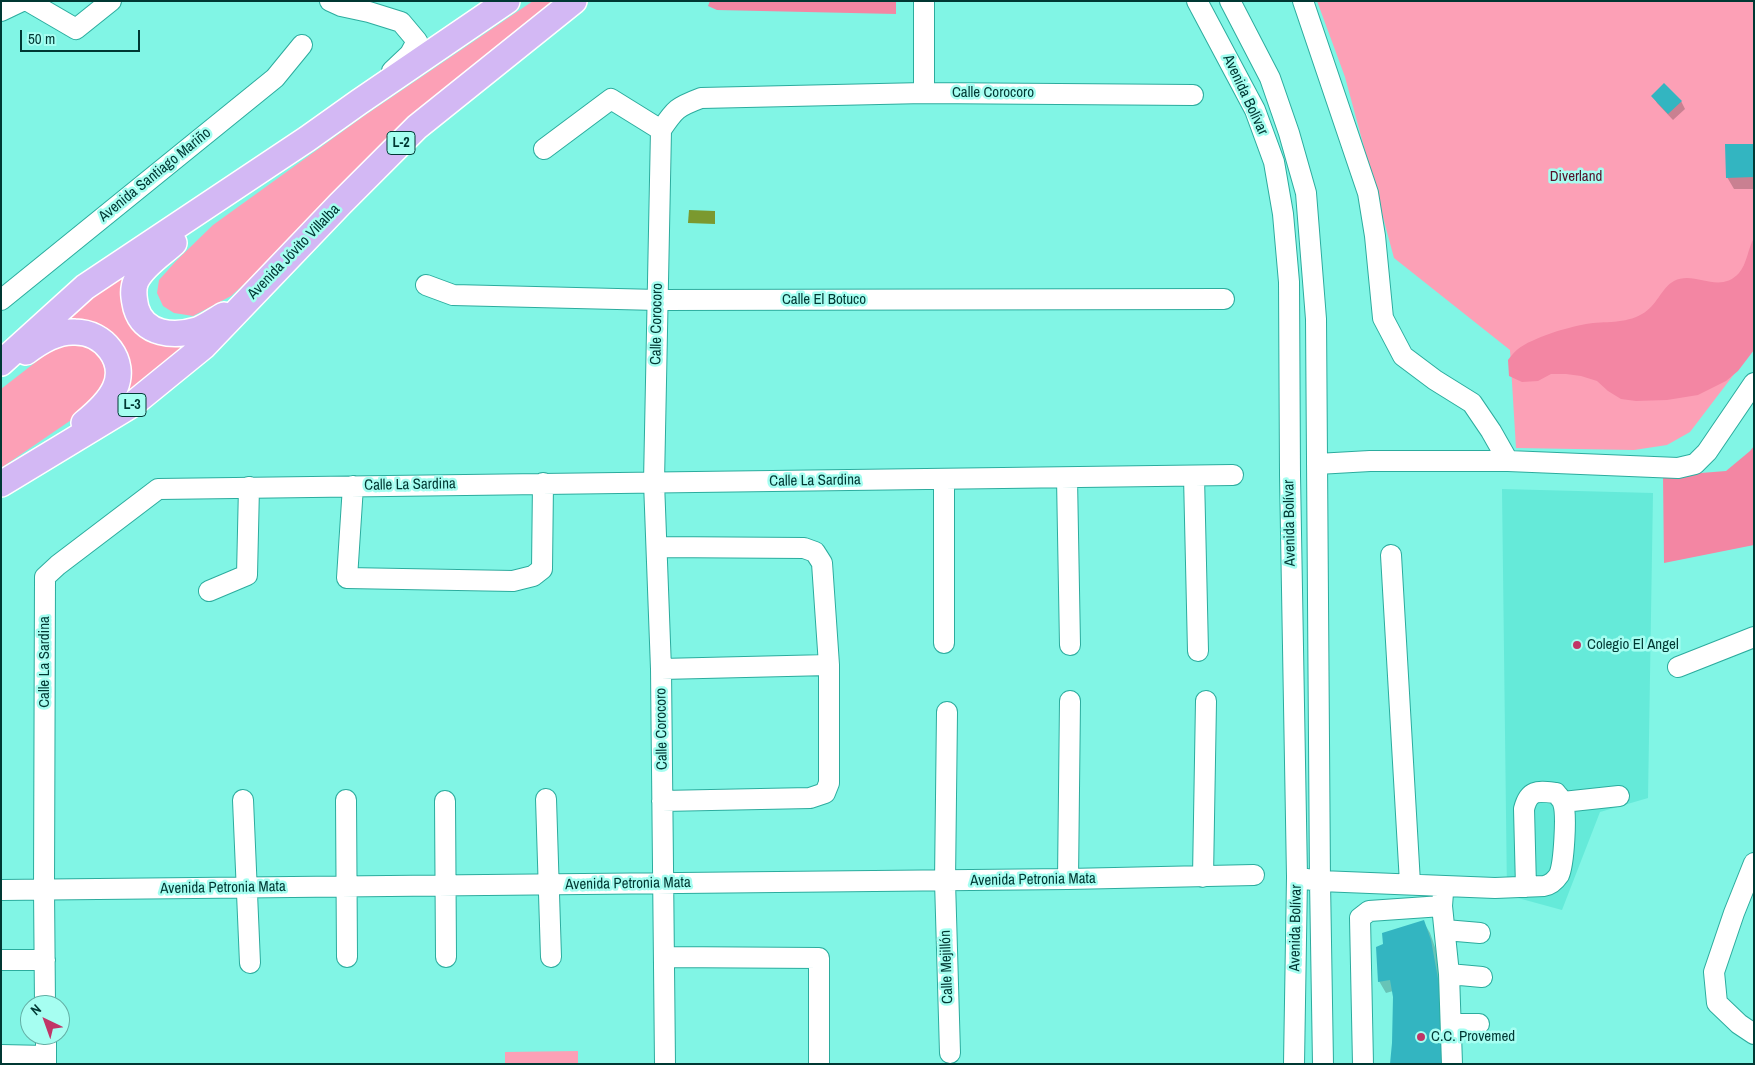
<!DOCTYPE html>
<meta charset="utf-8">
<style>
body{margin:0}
#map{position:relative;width:1755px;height:1065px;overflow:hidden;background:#81f5e5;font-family:"Archivo Narrow",sans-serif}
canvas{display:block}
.frame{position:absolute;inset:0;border:2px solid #003833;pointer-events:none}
.north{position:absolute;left:20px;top:995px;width:50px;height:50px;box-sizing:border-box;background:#a6fef1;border:1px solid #64afa5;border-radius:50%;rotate:318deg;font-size:14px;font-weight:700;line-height:20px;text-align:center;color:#003833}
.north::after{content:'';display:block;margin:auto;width:18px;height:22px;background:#c13567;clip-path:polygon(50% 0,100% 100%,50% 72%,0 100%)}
.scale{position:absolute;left:20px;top:30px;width:120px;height:22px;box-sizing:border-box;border:2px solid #003833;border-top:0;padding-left:6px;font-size:15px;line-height:18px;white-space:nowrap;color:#003833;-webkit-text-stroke:4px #a6fef1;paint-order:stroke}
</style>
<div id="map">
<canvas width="1755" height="1065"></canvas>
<div class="frame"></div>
<div class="north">N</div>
<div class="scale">50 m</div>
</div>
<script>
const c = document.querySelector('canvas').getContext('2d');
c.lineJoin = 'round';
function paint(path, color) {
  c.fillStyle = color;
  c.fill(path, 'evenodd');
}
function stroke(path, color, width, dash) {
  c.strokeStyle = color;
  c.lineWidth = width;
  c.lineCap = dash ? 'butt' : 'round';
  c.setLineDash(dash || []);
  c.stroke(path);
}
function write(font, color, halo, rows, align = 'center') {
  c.font = font + ' "Archivo Narrow",sans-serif';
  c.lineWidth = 5;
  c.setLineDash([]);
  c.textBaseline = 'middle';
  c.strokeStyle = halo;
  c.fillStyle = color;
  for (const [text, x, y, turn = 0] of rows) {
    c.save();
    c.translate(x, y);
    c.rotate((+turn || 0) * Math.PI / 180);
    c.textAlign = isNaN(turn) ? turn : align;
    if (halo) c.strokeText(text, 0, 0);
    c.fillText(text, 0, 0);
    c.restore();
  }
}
paint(new Path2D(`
 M1502 489 1653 493 1648 798 1600 812 1562 910 1507 895Z`), '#65ead9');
paint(new Path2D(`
 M533 1H557L231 296 193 316 174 313 163 306 157 293 159 280 176 261 213 225 364 116Z
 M1317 1H1754V348L1690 432 1667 445 1634 450 1516 448 1510 350 1394 258 1345 77Z
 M146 255 125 286 150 339 171 346 200 339 114 404V337C88 315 84 317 53 328Z
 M71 341 81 344 98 352 104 361 106 374 102 391 83 412 1 468V389L50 351Z
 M578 1051V1064H505V1052Z`), '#fca0b6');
paint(new Path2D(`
 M710 1H896V14L717 10 708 6Z
 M1754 238V350L1738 371 1726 381 1698 395 1667 400 1636 401 1621 399 1608 391 1597 381 1581 376 1566 374H1551L1538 381 1522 382 1509 376 1508 360C1511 356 1514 352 1518 349 1532 338 1568 327 1586 324 1605 321 1625 324 1642 314 1657 306 1661 288 1674 281 1695 270 1719 295 1739 273 1747 264 1748 248 1754 238Z
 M1754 446V545L1664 563 1663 476 1726 471 1750 451Z`), '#f386a3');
paint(new Path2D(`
 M689 210 715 211V224L688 223Z`), '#7b992f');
paint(new Path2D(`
 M1653 96 1681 101 1685 109 1673 120 1657 103Z
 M1754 145V189H1734L1727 177Z
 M1423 921 1430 933 1437 953 1445 996 1393 991 1386 993 1379 981Z`), '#0003');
paint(new Path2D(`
 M1664 83 1682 101 1668 114 1651 96Z
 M1725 144H1754V177L1726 178Z
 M1424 920 1431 940 1439 984 1446 1064H1390L1392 1043 1393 997 1390 980 1378 982 1376 947 1383 944 1382 933Z`), '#33b5c1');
const minor = new Path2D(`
 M28 1 76 29 111 1
 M330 1 341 6 369 12 401 22 417 41 410 54 392 71
 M1197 1 1255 110 1274 162 1283 214 1289 282 1290 475 1297 877 1294 1064
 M1230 1 1270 78 1289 133 1306 193 1316 319 1320 881 1323 1064
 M1303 1 1368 193 1375 236 1383 318 1403 356 1435 380 1472 403 1491 431 1508 461 1678 468 1695 464 1707 452 1754 383
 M1 11 22 1
 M924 93V1
 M544 149 611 99 661 130
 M426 285 453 295 658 300 1224 299
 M1 300 275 78 302 45
 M1317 464 1370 461H1508
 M1194 476 1198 651
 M1067 478 1070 645
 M944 479V643
 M353 486 347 578 513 581 533 576 542 569 543 483
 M657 547 804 548 815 552 822 563 829 665V783L825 793 810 798 662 801
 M1391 555 1410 883
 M209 591 247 575 249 487
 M1678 667 1754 637
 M661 669 829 665
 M947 712 945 881 950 1053
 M546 799 551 957
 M243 800 250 963
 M346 800 347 957
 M445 801 446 957
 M1563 802 1619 796
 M1754 863 1734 913 1714 972 1717 1003 1739 1024 1754 1034
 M1203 877 1206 701
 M1068 879 1070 701
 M1306 879 1320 881 1495 888 1544 886C1550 885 1555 881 1559 875 1564 864 1567 814 1563 803 1562 799 1558 796 1556 793 1538 791 1529 789 1524 809L1526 887
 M1 890 1068 879 1254 875
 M1443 893 1442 906 1449 974 1452 1064
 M1445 930 1480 933
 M664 957 819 958V1064
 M1 960H45
 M1449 974 1482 977
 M45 1005 44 889 45 577 58 565 158 489 1233 475
 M1451 1024H1479
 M46 1035V1064
 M1 1055 46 1056
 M665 1064 661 669 654 482 661 130C675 109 677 107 701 98L924 93 1193 95
 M1363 1064 1360 918 1369 911 1442 906`);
const major = new Path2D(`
 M174 243C162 254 143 266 136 281 132 290 134 299 136 308 144 335 174 337 197 330 206 327 215 320 224 315
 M26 352C39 342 58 331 75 332 104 332 127 361 115 388 109 402 95 414 84 423
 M1 363 85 287 307 139 359 102 507 1
 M1 484 133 404 203 347 340 204 417 127 574 1`);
stroke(minor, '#2cac9e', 22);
stroke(major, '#fff', 28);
stroke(minor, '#fff', 20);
stroke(major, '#d3b8f4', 25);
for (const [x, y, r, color] of [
 [1577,645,5,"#c13567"],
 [1421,1037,5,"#c13567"]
]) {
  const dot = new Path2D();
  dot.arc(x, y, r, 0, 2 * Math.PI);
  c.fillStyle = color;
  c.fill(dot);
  stroke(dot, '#a6fef1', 2);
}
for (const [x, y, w] of [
 [401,143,28],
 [132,405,28]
]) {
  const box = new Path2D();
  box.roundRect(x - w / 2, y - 11.5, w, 23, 4);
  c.fillStyle = '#a6fef1';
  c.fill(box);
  stroke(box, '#003833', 1);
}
write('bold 14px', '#003833', null, [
 ["L-2",401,143],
 ["L-3",132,405]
]);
write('15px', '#003833', '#a6fef1', [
 ["Calle Corocoro",993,93],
 ["Avenida Bolívar",1245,95,65],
 ["Avenida Santiago Mariño",155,175,-39],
 ["Avenida Jóvito Villalba",294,252,-46],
 ["Calle El Botuco",824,300],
 ["Calle Corocoro",657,324,-89],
 ["Calle La Sardina",815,481,-1],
 ["Calle La Sardina",410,485,-1],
 ["Avenida Bolívar",1290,523,-91],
 ["Calle La Sardina",45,662,-90],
 ["Calle Corocoro",662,729,-91],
 ["Avenida Petronia Mata",1033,880,-1],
 ["Avenida Petronia Mata",628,884,-1],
 ["Avenida Petronia Mata",223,888,-1],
 ["Avenida Bolívar",1296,928,-89],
 ["Calle Mejillón",947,967,-92]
]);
write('15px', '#541129', '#a6fef1', [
 ["Diverland",1576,177]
]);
write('15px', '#003833', '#a6fef1', [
 ["Colegio El Angel",1587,645],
 ["C.C. Provemed",1431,1037]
], 'left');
</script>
